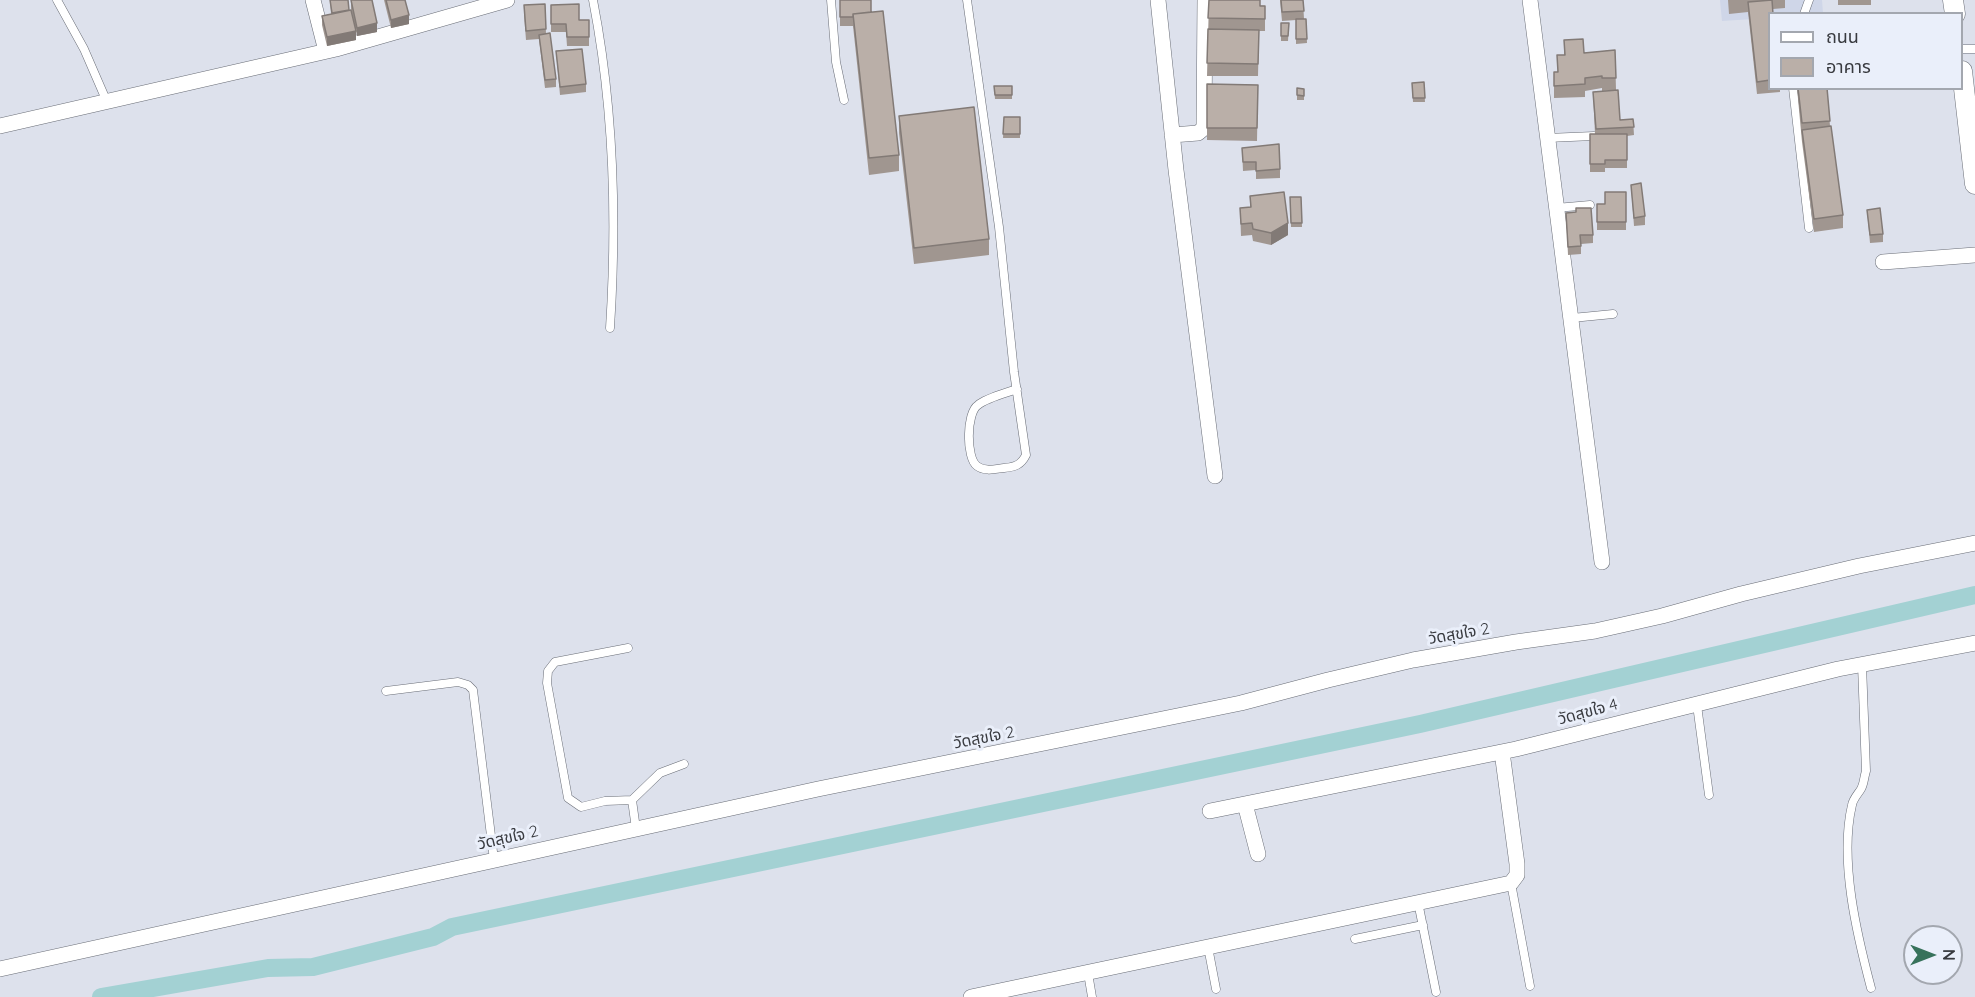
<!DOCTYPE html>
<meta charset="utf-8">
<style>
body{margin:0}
#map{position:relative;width:1975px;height:997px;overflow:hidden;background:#dde1ec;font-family:Quicksand,"Noto Sans Thai",sans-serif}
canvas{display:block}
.legend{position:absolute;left:1768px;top:12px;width:195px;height:78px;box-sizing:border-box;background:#eaeffa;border:2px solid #a3a7af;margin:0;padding:8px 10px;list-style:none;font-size:18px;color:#383a3f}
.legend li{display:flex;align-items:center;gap:12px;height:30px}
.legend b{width:30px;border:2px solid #a3a7af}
.north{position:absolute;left:1903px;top:925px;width:60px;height:60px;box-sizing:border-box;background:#eaeffa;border:2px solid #a3a7af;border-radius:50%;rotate:90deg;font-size:16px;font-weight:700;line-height:24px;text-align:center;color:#383a3f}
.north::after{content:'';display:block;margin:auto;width:21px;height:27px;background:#37725b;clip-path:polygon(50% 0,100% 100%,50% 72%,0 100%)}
</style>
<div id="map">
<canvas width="1975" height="997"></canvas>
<ul class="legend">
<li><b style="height:8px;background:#fff"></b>ถนน</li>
<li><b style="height:16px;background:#baafa8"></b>อาคาร</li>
</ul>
<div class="north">N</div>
</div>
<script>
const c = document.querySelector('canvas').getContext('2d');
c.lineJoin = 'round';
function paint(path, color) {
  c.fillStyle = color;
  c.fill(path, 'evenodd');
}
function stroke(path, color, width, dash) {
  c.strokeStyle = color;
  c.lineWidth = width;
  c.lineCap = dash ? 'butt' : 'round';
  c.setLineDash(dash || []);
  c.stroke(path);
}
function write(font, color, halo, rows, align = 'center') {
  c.font = font + ' Quicksand,"Noto Sans Thai",sans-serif';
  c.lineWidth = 6;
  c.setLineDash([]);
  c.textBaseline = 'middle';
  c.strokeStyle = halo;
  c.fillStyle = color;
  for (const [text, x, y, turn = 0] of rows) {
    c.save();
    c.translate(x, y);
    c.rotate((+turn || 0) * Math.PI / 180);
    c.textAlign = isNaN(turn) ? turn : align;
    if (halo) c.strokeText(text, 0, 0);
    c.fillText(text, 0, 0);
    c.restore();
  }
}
paint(new Path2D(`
 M1720 0H1822L1823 13 1770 14 1769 18 1722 21Z`), '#cfd6e8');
stroke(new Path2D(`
 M101 997 268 968 313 967 433 937 452 927 1420 724 1975 595`), '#a3d1d3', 18);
const lane = new Path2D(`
 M57 0 84 49 107 102
 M593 0C614 108 617 219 610 328
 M831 0 836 62 844 100
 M967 0 999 227 1014 372 1026 455C1021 465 1015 467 1004 468 995 469 985 472 977 466 966 458 966 413 978 405 986 398 1006 393 1017 389
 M1804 14 1809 0
 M1962 49H1975
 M1793 88 1809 228
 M1547 138 1594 136
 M1556 208 1590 205
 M1572 318 1613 314
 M628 648 555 662 548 671 547 683 568 798 581 807 605 801 632 800 636 829
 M1862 665 1866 771C1864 777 1864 784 1861 789 1858 794 1853 799 1852 805 1839 860 1857 935 1871 988
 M386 691 458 682 468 685 473 690 494 860
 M1697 705 1709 795
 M632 800 660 773 684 764
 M1511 883 1530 986
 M1418 902 1436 992
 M1355 939 1423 925
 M1208 947 1216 989
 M1088 973 1092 997`);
const street = new Path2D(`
 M313 0 326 51
 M1158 0 1176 170 1215 476
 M1530 0 1602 562
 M0 126 336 49 507 0
 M1172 135 1198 133 1204 128 1205 0
 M1883 262 1975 255
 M1245 804 1258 854
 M1210 811 1516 749 1838 669 1975 643
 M0 969 818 789 1241 703 1328 680 1413 660 1516 642 1595 631 1662 616 1741 594 1859 566 1975 543
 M971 997 1511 883 1517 875V864L1502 752`);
const secondary = new Path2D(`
 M1953 0 1955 14
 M1962 71 1975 184`);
stroke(lane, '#696d76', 9);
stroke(street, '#696d76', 16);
stroke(secondary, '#696d76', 21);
stroke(lane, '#fff', 8);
stroke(street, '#fff', 15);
stroke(secondary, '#fff', 20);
paint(new Path2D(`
 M330 0 349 10 356 40 327 46 322 25V16L331 14Z
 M351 0 377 32 357 36 351 9Z
 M384 0H405L409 24 391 28Z
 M840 0 871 12 899 155V171L869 175 853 26H840Z
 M1209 0 1265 6V31H1259L1258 76H1207Z
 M1280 0H1303L1304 19H1306L1307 43 1296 44V20L1282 21Z
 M1728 0H1785V8L1773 9 1770 14V88H1780V92L1757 94 1748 12 1729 14Z
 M1838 0H1871V5H1838Z
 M545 4 546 34 556 79V87L545 88 539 39 526 40 524 14V5Z
 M551 5 579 20H589V46H567L566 32H551Z
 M1281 23H1289L1288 41H1281Z
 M1564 40 1584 53 1615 50 1616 90 1602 91V88L1585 91V97L1554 98V72H1557L1564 55Z
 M556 51 586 84V92L560 95Z
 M1424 82 1425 102H1413L1412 83Z
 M1207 84 1258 85 1257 141 1207 140Z
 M994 86H1012V99H995Z
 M1297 88 1304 89V100H1297Z
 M1797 88H1827L1830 126 1843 215V228L1814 232 1802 142Z
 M1593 92 1620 120 1633 119 1634 135 1627 136V168H1605V172H1590V134H1595Z
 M899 116 989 239V255L914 264 899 133Z
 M1004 117H1020V138H1003Z
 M1242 148 1280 169V178L1256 179V170L1243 171Z
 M1631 185 1645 216V225L1634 226Z
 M1626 192V230H1597V204H1605Z
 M1250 196 1288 235 1271 245 1253 241 1252 235 1241 236 1240 208 1250 207Z
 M1290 197H1301L1302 227H1291Z
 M1867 210 1883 234V242L1870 243Z
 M1566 213 1593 235V243L1581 244V254L1568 255Z`), '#a09690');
paint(new Path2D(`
 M409 15V24L391 28V20Z
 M377 23V32L357 36V28Z
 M356 31V40L327 46V37Z
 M1288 223V235L1271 245V233Z`), '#827a76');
const building = new Path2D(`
 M330 0H348L349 10 332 13Z
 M351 0H372L377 23 357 28Z
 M386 0H405L409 15 391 20Z
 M840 0H871V12L853 14V17H840Z
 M1209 0H1260V6H1265V19L1208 18Z
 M1281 0H1303L1304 11 1282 12Z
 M1772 0 1773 14H1770V80L1757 82 1748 2Z
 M545 4 546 29 526 31 524 5Z
 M579 4V20H589V37H567L566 24H551V5Z
 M351 10 356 31 327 37 322 16Z
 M883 11 899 155 869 158 853 14Z
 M1296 19H1306L1307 39H1296Z
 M1281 23H1289L1288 36H1281Z
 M1208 29 1259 30 1258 64 1207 63Z
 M550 33 556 79 545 80 539 35Z
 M1583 39 1584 53 1615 50 1616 78H1602V76L1585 78V84L1554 86V72H1558L1557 55H1565L1564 40Z
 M582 49 586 84 560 87 556 51Z
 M1424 82 1425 98H1413L1412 83Z
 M1207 84 1258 85 1257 128H1207Z
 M994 86H1012V95H995Z
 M1297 88 1304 89V96L1297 95Z
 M1798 88H1827L1830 121 1802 123Z
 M1618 90 1620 120 1633 119 1634 127 1596 129 1593 92Z
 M974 107 989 239 914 248 899 116Z
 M1004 117H1020V134H1003Z
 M1831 126 1843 215 1814 219 1802 130Z
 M1590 134H1627V160H1605V164H1590Z
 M1279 144 1280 169 1256 171V162H1243L1242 148Z
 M1641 183 1645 216 1634 218 1631 185Z
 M1284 192 1288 223 1271 233 1253 229 1252 223 1241 224 1240 208 1251 207 1250 196Z
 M1605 192H1626V222H1597V204H1605Z
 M1290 197H1301L1302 223H1291Z
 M1576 208H1591L1593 235H1580L1581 246 1568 247 1566 213 1576 212Z
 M1880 208 1883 234 1870 235 1867 210Z`);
paint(building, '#baafa8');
stroke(building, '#827a76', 1.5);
write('16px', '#383a3f', '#eaeffa', [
 ["วัดสุขใจ 2",1459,634,-10],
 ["วัดสุขใจ 4",1588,712,-15],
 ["วัดสุขใจ 2",984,738,-11],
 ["วัดสุขใจ 2",508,838,-13]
]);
</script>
